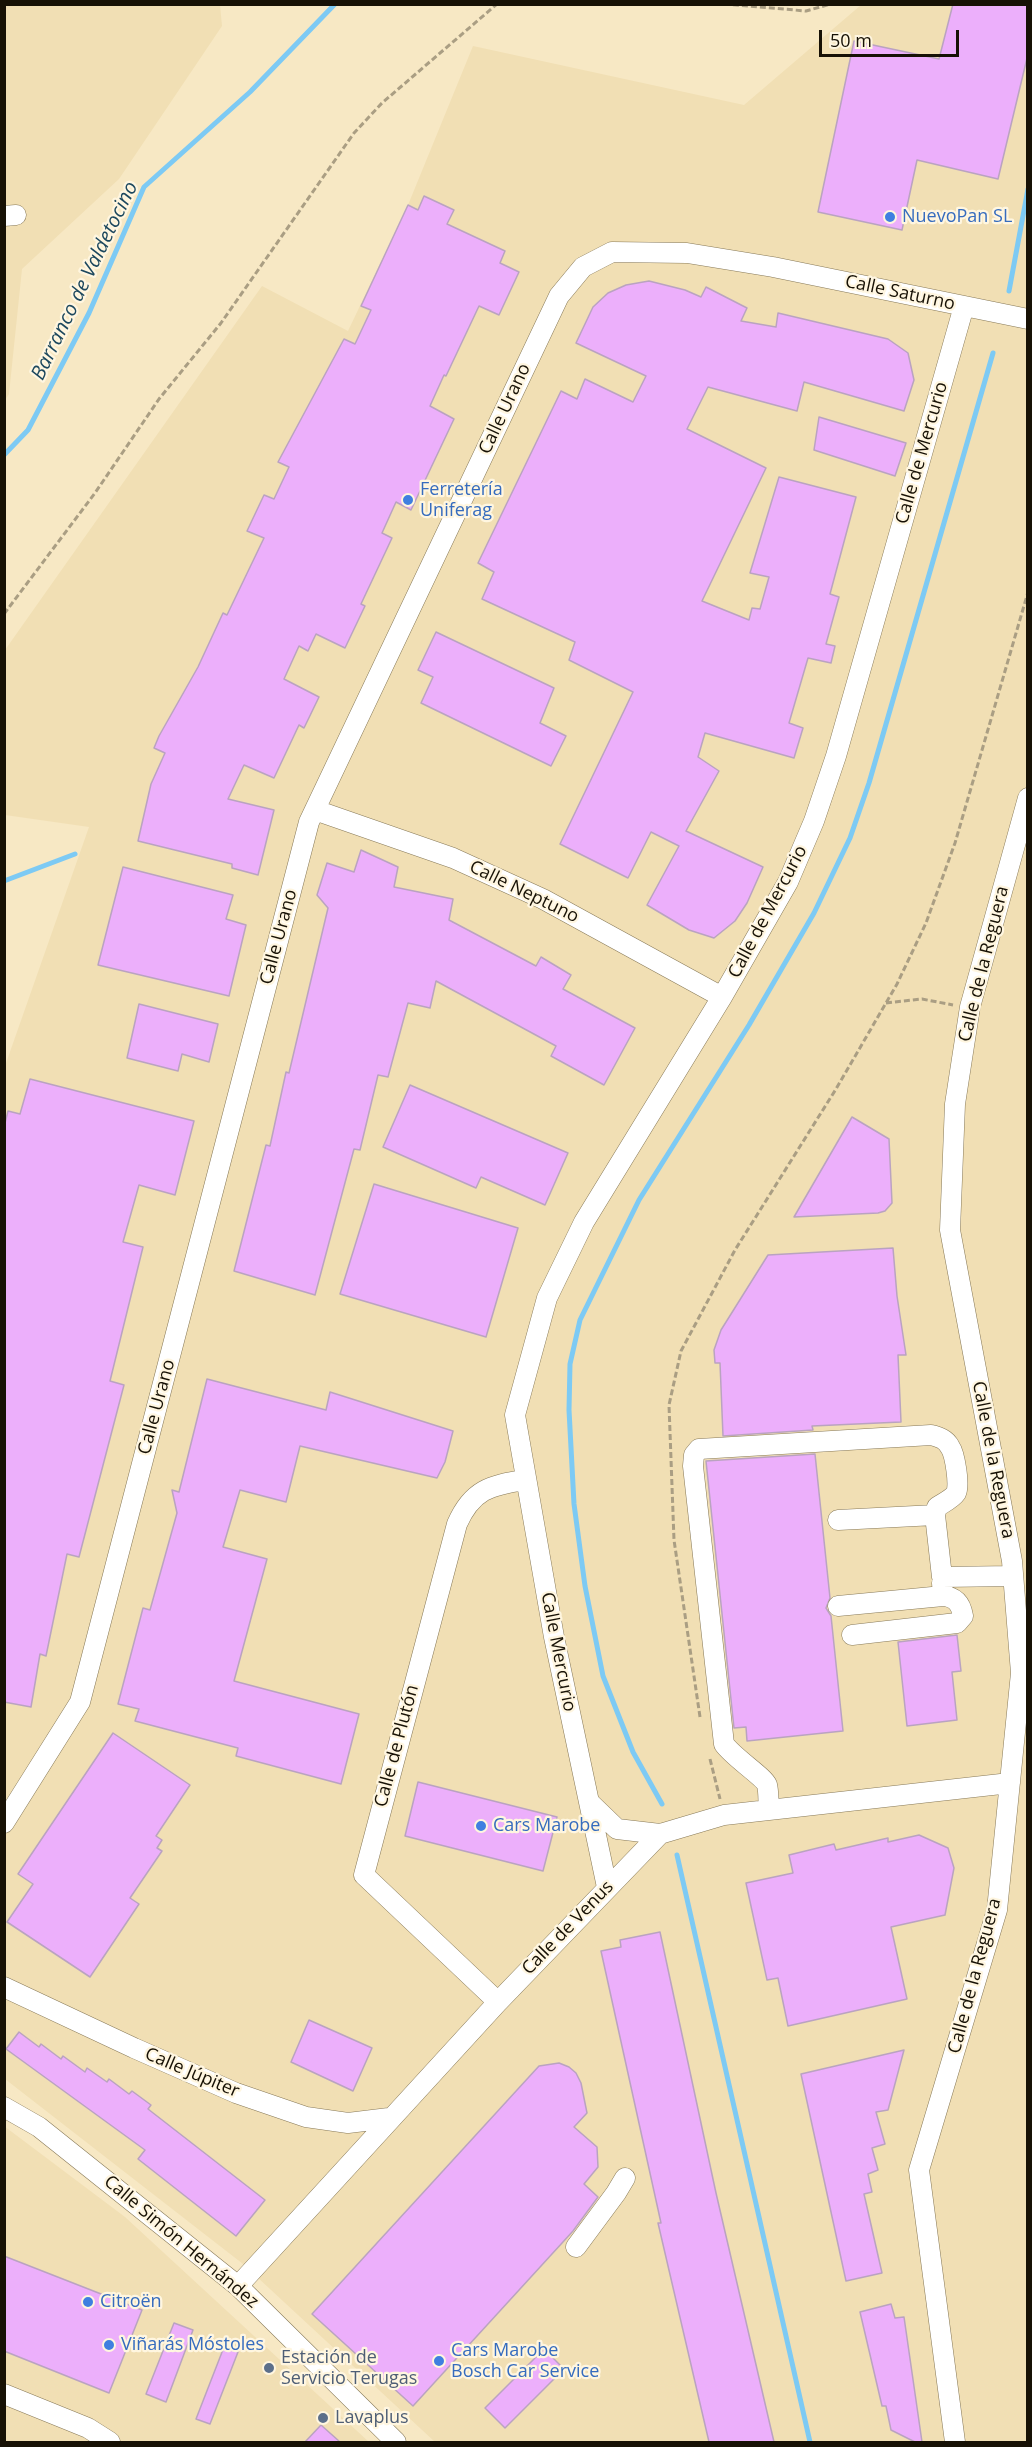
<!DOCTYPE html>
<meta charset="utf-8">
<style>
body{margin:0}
#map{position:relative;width:1032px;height:2447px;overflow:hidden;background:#f7e8c4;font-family:"Open Sans",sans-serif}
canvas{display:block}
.frame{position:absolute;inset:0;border:6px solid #171105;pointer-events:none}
.scale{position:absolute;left:819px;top:30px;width:140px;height:27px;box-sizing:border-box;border:3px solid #171105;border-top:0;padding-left:8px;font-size:18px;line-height:21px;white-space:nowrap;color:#171105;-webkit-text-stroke:4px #fff6e0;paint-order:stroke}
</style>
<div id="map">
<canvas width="1032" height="2447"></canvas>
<div class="frame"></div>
<div class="scale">50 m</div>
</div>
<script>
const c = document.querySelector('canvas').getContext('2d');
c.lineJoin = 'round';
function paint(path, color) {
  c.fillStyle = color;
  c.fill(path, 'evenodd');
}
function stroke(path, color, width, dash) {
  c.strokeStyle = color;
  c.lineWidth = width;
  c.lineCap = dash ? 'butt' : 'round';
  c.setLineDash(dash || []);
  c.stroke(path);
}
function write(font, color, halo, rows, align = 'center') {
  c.font = font + ' "Open Sans",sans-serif';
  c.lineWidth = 4.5;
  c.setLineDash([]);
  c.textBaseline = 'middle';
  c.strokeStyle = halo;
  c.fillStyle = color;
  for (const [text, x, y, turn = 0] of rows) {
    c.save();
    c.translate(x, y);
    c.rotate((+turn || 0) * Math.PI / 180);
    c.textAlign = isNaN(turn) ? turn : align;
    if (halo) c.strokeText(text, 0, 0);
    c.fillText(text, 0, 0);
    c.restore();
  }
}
paint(new Path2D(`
 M5 5H220L222 26 119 179 22 269 9 394 5 400Z
 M861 5H1027V2442H435L243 2264 5 2079V1066L89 827 5 815V650L262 286 348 331 408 205 473 46 744 105Z
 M4 2126 125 2217 369 2442H5Z`), '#f1dfb4');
stroke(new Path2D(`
 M1009 291 1028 189
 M4 455 28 430 89 313 144 187 250 92 335 4
 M4 881 75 854
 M662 1804 633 1752 603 1676 585 1586 574 1504 569 1410 570 1364 580 1320 639 1200 749 1025 814 913 850 838 869 783 993 353
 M677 1855 810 2442`), '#7dcaf4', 5);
const building = new Path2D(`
 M953 4H1028V54L998 179 917 160 902 230 818 212 854 41 939 59Z
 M424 196 454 210 447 224 505 251 500 263 519 272 499 315 479 306 446 376 444 375 430 406 454 419 411 510 396 502 382 533 392 538 361 604 365 606 345 648 316 634 308 651 299 646 284 679 319 697 304 728 299 725 274 778 244 765 228 799 274 810 258 875 232 868V864L138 841 151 784 165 753 154 748 159 736 198 667 223 613 227 615 264 538 247 531 264 495 274 499 289 467 278 462 344 339 355 344 371 310 361 306 408 205 418 210Z
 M649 281 685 290 701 297 706 287 747 308 741 321 776 327 778 313 888 339 908 353 914 380 904 411 804 382 797 411 708 387 687 429 766 468 702 601 749 620 752 608 760 609 769 577 750 573 779 477 856 497 830 594 839 597 826 644 835 646 831 663 808 658 789 723 803 728 794 758 705 733 698 757 719 771 686 831 763 867 747 903 735 921 714 938 689 930 647 905 679 846 651 832 628 878 560 844 633 692 569 660 575 642 482 599 494 572 478 563 561 391 577 399 585 379 633 402 646 376 576 343 593 307 608 293 626 285Z
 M819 417 906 443 895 476 814 450Z
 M436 632 554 688 540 723 566 736 551 766 421 703 433 677 418 670Z
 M361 850 398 867 394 887 453 899 449 920 536 966 541 957 571 975 563 989 635 1028 604 1085 551 1056 556 1046 436 981 430 1008 408 1003 388 1077 378 1075 360 1150 354 1149 315 1295 234 1271 266 1145 270 1146 286 1072 289 1073 328 908 317 895 327 863 354 872Z
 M123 867 233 895 226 919 246 925 229 996 98 965Z
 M139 1004 218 1024 209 1062 182 1054 178 1071 127 1058Z
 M30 1079 194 1121 175 1195 139 1185 123 1242 143 1247 110 1381 124 1385 79 1557 67 1554 46 1656 40 1654 31 1707 4 1702V1127L8 1111 20 1114Z
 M410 1085 568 1153 545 1205 481 1177 476 1188 383 1147Z
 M852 1117 889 1139 892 1203 885 1211 878 1213 794 1217Z
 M374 1184 518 1228 486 1337 340 1294Z
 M893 1248 897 1296 906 1355H898L901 1422 812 1426 813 1430 723 1436 720 1363H715L714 1350 721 1330 768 1255Z
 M207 1379 326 1410 330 1392 453 1431 445 1462 437 1478 300 1446 286 1502 240 1490 223 1547 267 1559 234 1681 359 1714 341 1784 236 1756 238 1748 135 1721 139 1709 118 1704 143 1608 150 1610 177 1513 172 1490 179 1492Z
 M815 1454 830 1598 826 1608 831 1616 843 1731 747 1741 746 1727 734 1728 706 1461Z
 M957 1635 961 1671 952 1672 957 1720 907 1726 898 1642Z
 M113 1733 190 1785 156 1836 162 1840 157 1848 162 1851 130 1898 139 1904 90 1977 7 1922 33 1884 18 1874Z
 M418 1782 557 1817 543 1871 405 1836Z
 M919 1835 948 1848 954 1868 945 1915 891 1927 907 1999 788 2026 778 1978 767 1980 746 1883 793 1873 789 1855 834 1844 836 1850 888 1838V1842Z
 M660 1932 716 2193 774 2442H709L658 2223H661L601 1951 621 1947 620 1940Z
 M309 2020 372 2048 353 2091 291 2062Z
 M19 2032 39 2047 41 2044 61 2059 63 2056 85 2072 87 2068 107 2082 109 2079 129 2094 132 2091 151 2105 148 2109 265 2200 236 2236 138 2159 145 2150 6 2049Z
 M904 2050 888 2110 876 2112 885 2144 872 2148 878 2170 868 2174 872 2192 864 2194 882 2273 846 2281 801 2074Z
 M559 2063 569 2067 576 2073 581 2083 587 2113 574 2127 597 2147 598 2167 584 2184 598 2197 573 2231 413 2406 312 2314 539 2066Z
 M4 2256 142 2310 109 2393 4 2351Z
 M891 2304 895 2318 904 2317 922 2442H915L891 2430 886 2406H882L860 2312Z
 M174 2323 193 2330 166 2402 146 2394Z
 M224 2347 238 2352 210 2424 196 2419Z
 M544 2349 564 2369 505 2428 485 2408Z
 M321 2425 340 2442H305Z`);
paint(building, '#ecaffb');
stroke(building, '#baa3c0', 1.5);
const minor = new Path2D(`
 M4 216 16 215
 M315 810 453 858 543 899 722 997
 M838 1520 935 1515
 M838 1606 943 1596 942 1583
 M852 1635 957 1623 963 1616C961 1604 956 1597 943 1596
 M589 1802 617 1829 660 1834
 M769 1810C768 1802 769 1792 767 1785 764 1777 733 1757 724 1744L693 1466 694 1455 699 1449 931 1435C939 1437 946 1439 950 1447 955 1454 960 1486 956 1493 952 1499 943 1503 937 1507L935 1515 942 1577 1013 1576
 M4 1823 80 1702 309 822 559 296 583 267 612 252 687 253 773 267 1028 319
 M607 1887 554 1637 515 1415 547 1298 584 1222 722 997 788 882 814 821 836 756 964 306
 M4 1987 134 2048 236 2093 306 2117 348 2123 389 2118
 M498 2002 364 1875 457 1524C472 1490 490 1485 525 1480
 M4 2107 39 2127 238 2286 396 2442
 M576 2247 616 2193 625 2178
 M238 2286 498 2002 660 1834 724 1815 1010 1783
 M4 2394 88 2428 110 2442
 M955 2442 919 2170 997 1910 1021 1673 1012 1561 950 1230 955 1104 970 1007 1028 798`);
stroke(minor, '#887a59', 21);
stroke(new Path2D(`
 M724 4 806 11 831 4
 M4 614 95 493 159 399 221 323 354 133 382 103 497 4
 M886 1003 922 999 953 1005
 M700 1717 674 1540 669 1405 681 1351 735 1250 836 1089 897 984 926 923 955 843 1028 592
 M710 1759 720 1799`), '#aa9e83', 3, [6, 3]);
stroke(minor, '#fff', 20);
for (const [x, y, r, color] of [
 [890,217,6,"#3f7fe0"],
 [408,500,6,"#3f7fe0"],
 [481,1826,6,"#3f7fe0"],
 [88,2302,6,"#3f7fe0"],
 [109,2345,6,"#3f7fe0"],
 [439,2361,6,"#3f7fe0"],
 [269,2368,6,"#5c6f8a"],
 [323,2418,6,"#5c6f8a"]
]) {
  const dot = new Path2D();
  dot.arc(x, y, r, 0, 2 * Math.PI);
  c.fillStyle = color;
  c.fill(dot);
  stroke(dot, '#fff6e0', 2);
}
write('18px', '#366cbe', '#fff6e0', [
 ["NuevoPan SL",902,217],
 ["Ferretería",420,490],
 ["Uniferag",420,511],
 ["Cars Marobe",493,1826],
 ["Citroën",100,2302],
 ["Viñarás Móstoles",121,2345],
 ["Cars Marobe",451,2351],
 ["Bosch Car Service",451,2372]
], 'left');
write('18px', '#171105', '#fff6e0', [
 ["Calle Saturno",900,293,12],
 ["Calle Urano",505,409,-65],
 ["Calle de Mercurio",922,453,-74],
 ["Calle Neptuno",524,892,26],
 ["Calle de Mercurio",768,912,-62],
 ["Calle Urano",279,937,-75],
 ["Calle de la Reguera",984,964,-76],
 ["Calle Urano",157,1407,-75],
 ["Calle de la Reguera",993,1460,79],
 ["Calle Mercurio",558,1652,79],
 ["Calle de Plutón",397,1746,-75],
 ["Calle de Venus",568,1928,-46],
 ["Calle de la Reguera",975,1976,-75],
 ["Calle Júpiter",192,2073,23],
 ["Calle Simón Hernández",181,2242,40]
]);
write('18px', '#4e5e75', '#fff6e0', [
 ["Estación de",281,2358],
 ["Servicio Terugas",281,2379],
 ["Lavaplus",335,2418]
], 'left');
write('italic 20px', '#1d485e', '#fff6e0', [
 ["Barranco de Valdetocino",85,281,-64]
]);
</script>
